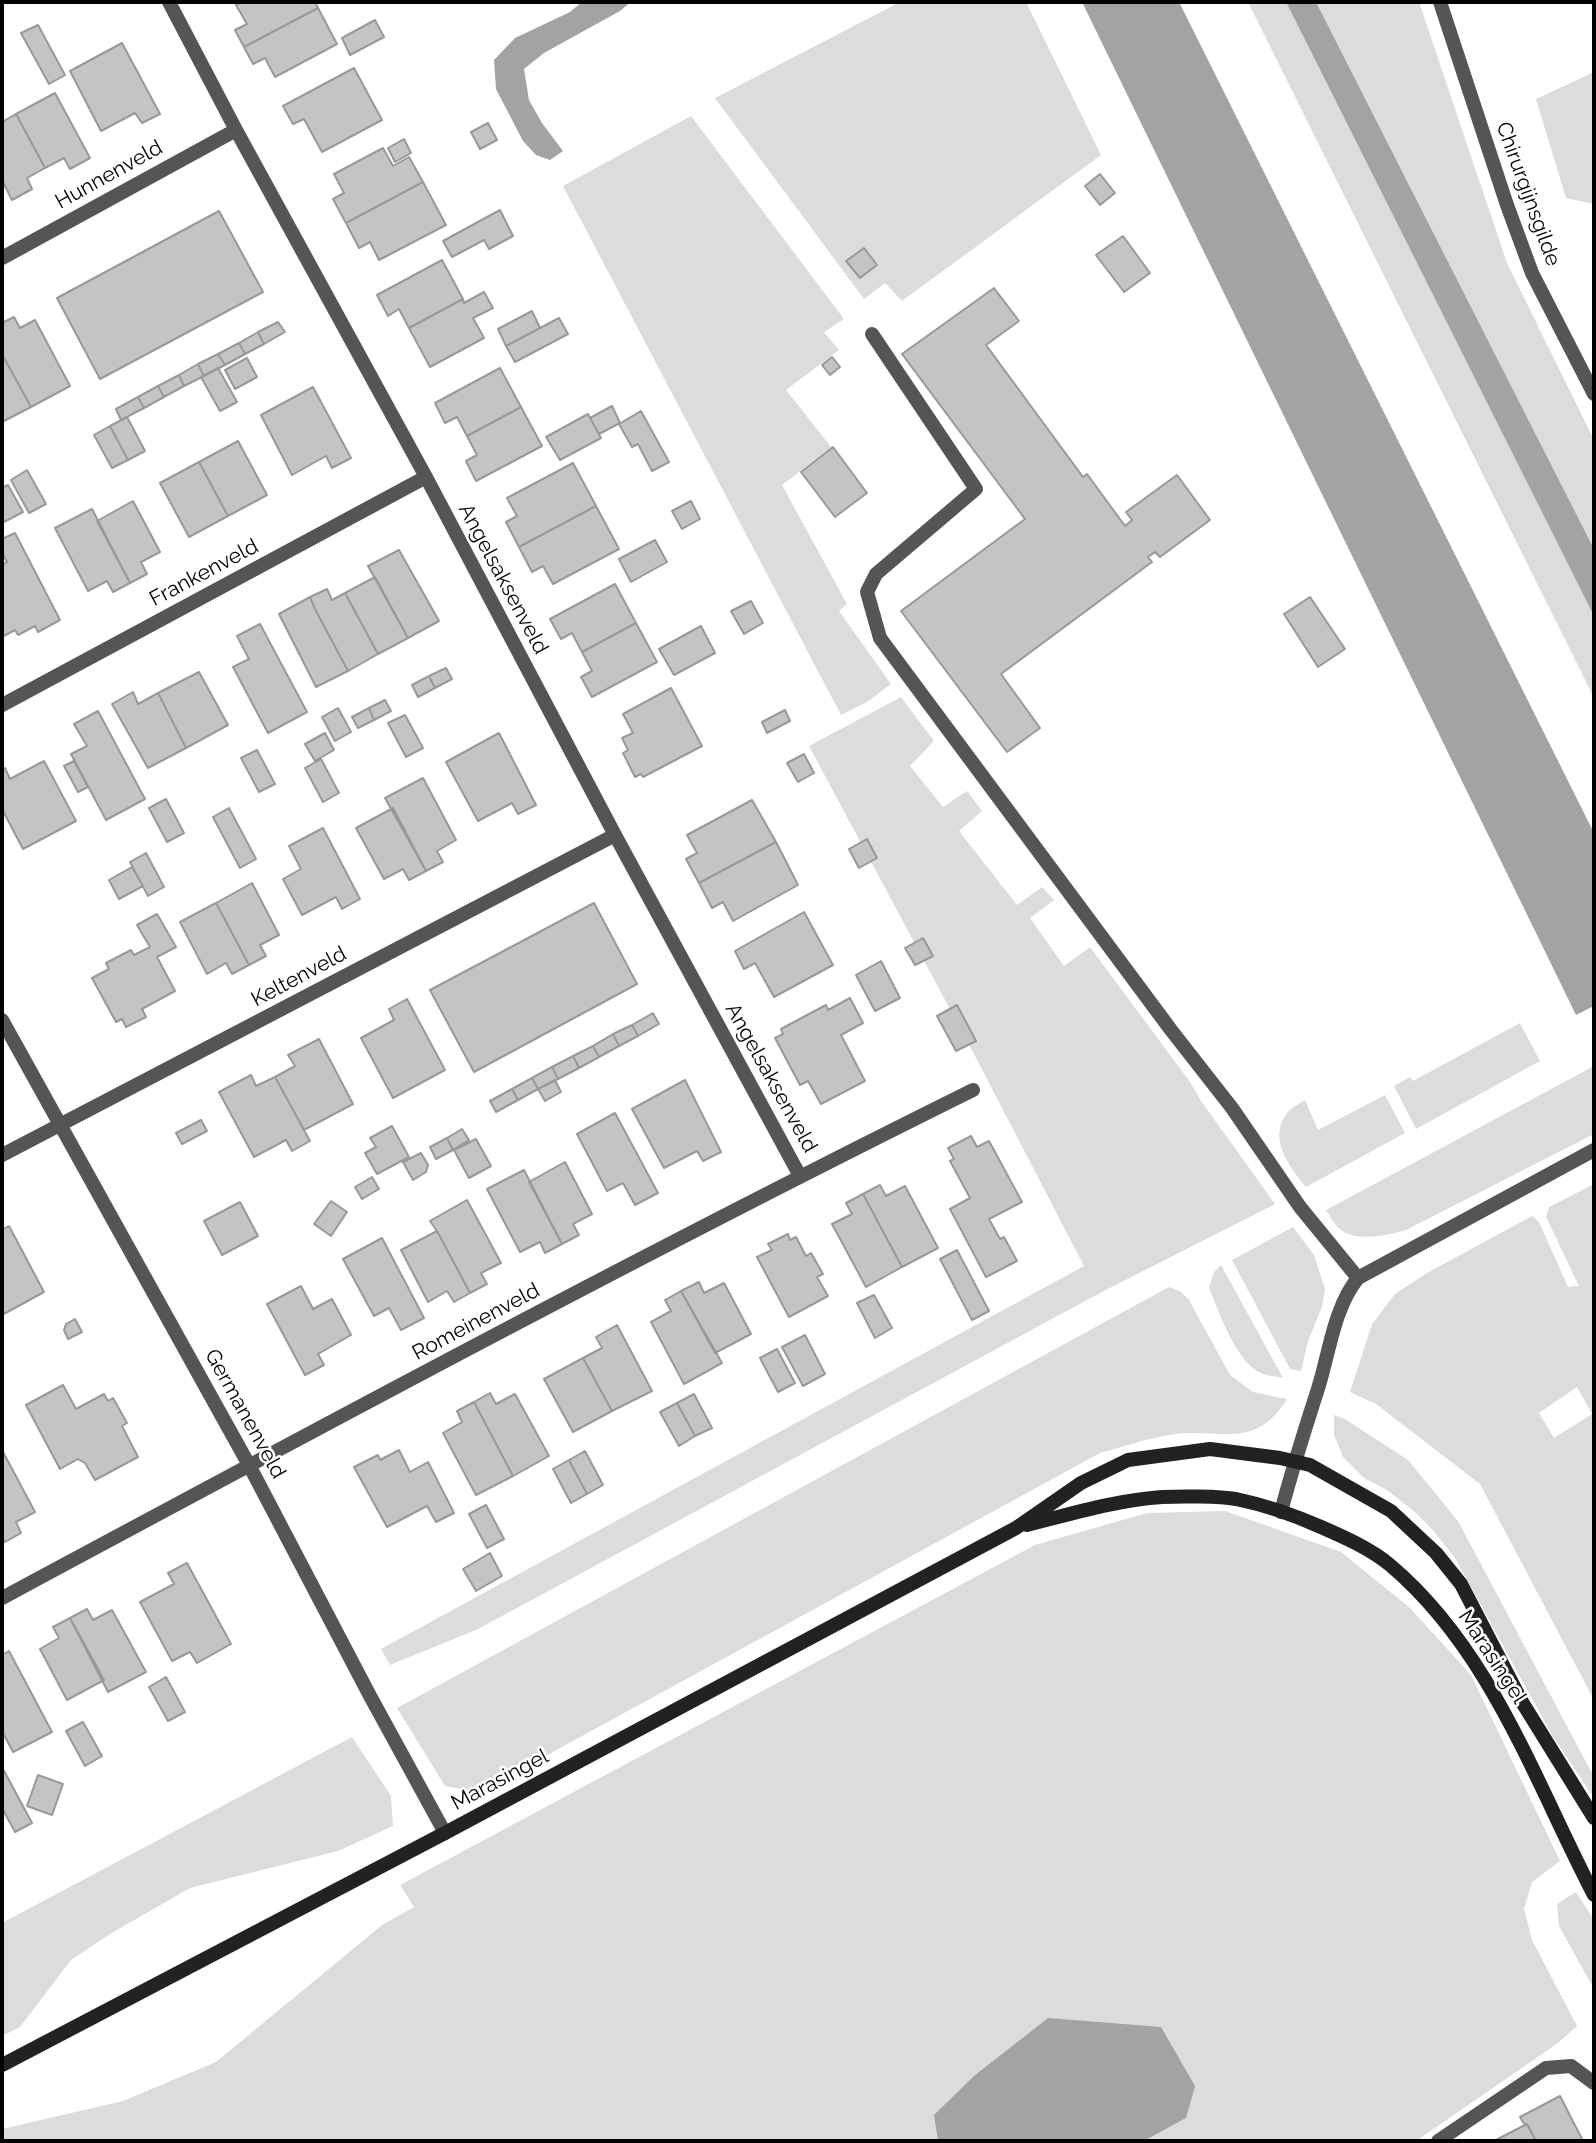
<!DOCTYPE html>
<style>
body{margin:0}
#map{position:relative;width:1596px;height:2143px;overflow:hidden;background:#fff;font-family:Raleway,sans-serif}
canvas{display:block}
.frame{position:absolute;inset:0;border:4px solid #000;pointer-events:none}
</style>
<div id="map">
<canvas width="1596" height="2143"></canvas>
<div class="frame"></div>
</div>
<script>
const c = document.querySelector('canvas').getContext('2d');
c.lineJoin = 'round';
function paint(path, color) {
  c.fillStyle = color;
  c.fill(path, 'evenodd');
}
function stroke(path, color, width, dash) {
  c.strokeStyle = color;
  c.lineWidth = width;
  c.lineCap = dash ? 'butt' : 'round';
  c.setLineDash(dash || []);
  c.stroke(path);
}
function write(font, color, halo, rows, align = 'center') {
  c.font = font + ' Raleway,sans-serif';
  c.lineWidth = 5;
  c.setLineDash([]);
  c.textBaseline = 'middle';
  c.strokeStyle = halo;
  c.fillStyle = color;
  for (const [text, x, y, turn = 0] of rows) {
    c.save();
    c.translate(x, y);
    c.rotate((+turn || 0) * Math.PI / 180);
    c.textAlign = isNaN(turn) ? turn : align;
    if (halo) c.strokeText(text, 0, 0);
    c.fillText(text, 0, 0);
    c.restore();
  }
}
paint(new Path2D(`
 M900 2H1026L1101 155 902 301 885 283 864 299 715 98Z
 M1248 2H1286L1594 616V698Z
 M1316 2H1419L1507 263 1594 440V549Z
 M1594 72V204L1566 198 1536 99Z
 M691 116 844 319 824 332 839 350 786 390 831 447 782 485 847 604 839 611 891 684 867 702 841 715 563 186Z
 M901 697 934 741 910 766 943 807 967 791 982 811 959 831 1017 905 1042 887 1054 900 1030 918 1064 966 1090 947 1190 1082 1201 1101 1275 1204 1100 1293 478 1629 390 1665 381 1649 1084 1266 974 1054 809 746Z
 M1520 1023 1540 1061 1416 1129 1394 1086 1410 1077 1413 1081Z
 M1594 1066V1134L1406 1230C1389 1235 1355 1243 1340 1229 1334 1224 1330 1216 1326 1210Z
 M1385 1095 1405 1133 1306 1187C1290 1167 1267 1139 1287 1113 1291 1108 1299 1104 1305 1100L1318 1130Z
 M1594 1184V1700L1480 1484 1376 1404 1350 1392 1372 1324 1395 1294 1427 1273 1532 1216 1539 1222 1568 1287 1579 1286 1546 1217 1549 1207ZM1577 1387 1592 1414 1554 1438 1539 1413Z
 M1293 1227 1314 1255 1325 1289 1322 1307 1308 1341 1301 1371 1290 1369 1232 1260Z
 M1221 1265 1283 1378C1276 1376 1267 1376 1261 1373 1236 1362 1219 1312 1209 1288L1214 1272Z
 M1169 1287 1180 1291 1189 1300 1230 1375 1253 1392 1287 1399C1254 1453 1217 1426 1169 1435 1146 1439 1122 1447 1100 1453L507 1777 471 1791 445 1786 397 1708Z
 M1334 1415 1345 1419 1408 1460 1458 1521 1594 1777V1798L1552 1735 1455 1558 1432 1529 1416 1513 1387 1490 1364 1478 1343 1457 1334 1435Z
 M1225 1511 1341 1552 1410 1608 1471 1675 1560 1861 1532 1882 1524 1909 1532 1940 1577 2026 1558 2043 1416 2141H1144L1186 2118 1048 2018 975 2075 935 2115 938 2141H2V2129L123 2101 216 2062 382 1925 414 1907 400 1885 1035 1545 1147 1513Z
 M352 1737 391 1796 393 1826 338 1851 190 1888 110 1934 71 1960 20 2027 2 2036V1923Z
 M1576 1892 1594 1920V1989L1559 1926 1557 1904Z`), '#dcdcdc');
paint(new Path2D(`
 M582 2H631L620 11 544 53 524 69 529 100 542 123 563 151 550 160 536 155 523 141 496 89 494 60 515 38 570 12Z
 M1082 2H1179L1594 833V1006L1576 1015Z
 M1286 2H1316L1594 549V616Z
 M1048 2018 1161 2027 1195 2086 1186 2118 1144 2141H938L934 2115 975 2075Z`), '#a3a3a3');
const building = new Path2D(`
 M242 2H315L318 8 244 47 235 30 247 24 236 5Z
 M318 8 337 44 275 77 265 58 253 64 244 47Z
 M375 20 384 37 350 55 342 38Z
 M38 25 65 75 49 84 21 33Z
 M122 43 160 114 142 123 135 113 101 131 70 71Z
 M354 68 382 120 322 152 304 119 293 124 283 106Z
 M55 93 90 158 70 169 64 158 45 168 16 114Z
 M16 114 45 168 27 178 32 189 12 200 2 180V122Z
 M488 123 497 140 480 149 471 132Z
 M404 139 411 153 395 162 388 148Z
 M383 148 393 166 409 157 423 182 346 223 333 199 344 193 334 174Z
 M1100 174 1115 193 1100 205 1085 186Z
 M423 182 446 225 379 260 370 242 359 248 346 223Z
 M500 210 513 236 489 249 484 240 452 257 443 241Z
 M219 211 263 292 100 379 57 298Z
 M1123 236 1150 273 1124 292 1096 255Z
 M864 248 877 265 860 278 846 261Z
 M442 260 463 299 409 328 399 309 388 316 377 295Z
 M994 288 1019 321 986 345 1083 477 1087 474 1125 526 1132 520 1126 512 1177 475 1210 520 1160 557 1155 552 1148 557 1152 562 1001 674 1040 728 1007 752 901 611 1025 519 902 354Z
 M484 292 493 308 473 318 484 338 430 367 409 328 463 299 464 303Z
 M532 311 540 328 506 346 498 329Z
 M14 317 20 328 35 320 70 386 31 407 2 354V323Z
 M559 318 568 334 515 362 506 346Z
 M278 322 285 332 264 344 258 332Z
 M258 332 264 344 245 354 239 343Z
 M239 343 245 354 225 365 218 354Z
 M2 354 31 407 2 422Z
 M218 354 225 365 204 376 198 364Z
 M832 357 840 367 830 375 822 365Z
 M247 358 257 377 235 389 225 370Z
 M198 364 204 376 184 386 179 375Z
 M218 368 237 402 220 411 201 377Z
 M500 368 521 407 467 436 457 417 445 423 435 403Z
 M179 375 184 386 164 397 158 386Z
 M158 386 164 397 144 408 138 397Z
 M313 387 351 458 332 468 326 456 292 475 261 415Z
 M138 397 144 408 121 420 116 409Z
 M612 406 620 423 599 434 590 418Z
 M521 407 542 446 476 481 466 461 477 455 467 436Z
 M641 411 669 462 652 471 638 444 632 447 619 424Z
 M588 414 601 438 560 460 546 437Z
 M127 417 145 451 128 460 110 426Z
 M110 426 128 460 112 468 94 435Z
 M238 441 267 495 228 516 199 462Z
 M833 447 867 493 835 517 801 472Z
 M199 462 228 516 189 537 160 483Z
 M573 463 596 506 519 547 506 522 517 516 507 498Z
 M27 470 46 504 29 513 11 480Z
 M8 485 23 512 4 522 2 517V488Z
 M133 501 160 552 141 562 147 574 130 583 97 521Z
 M691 501 700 519 682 529 672 511Z
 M596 506 619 549 553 584 543 566 532 572 519 547Z
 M92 509 130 583 113 592 107 581 88 591 55 528Z
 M15 533 60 620 38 632 35 626 18 635 15 630 2 637V565L7 562 2 552V539Z
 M655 540 667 562 631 582 619 559Z
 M399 550 439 621 408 638 368 566Z
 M375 577 408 638 378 654 345 593Z
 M615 584 636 623 582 652 572 633 561 639 550 619Z
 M327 589 332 600 345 593 378 654 348 671 315 609 310 597Z
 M310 597 315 609 348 671 316 687 279 614Z
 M1310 597 1345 649 1318 667 1284 614Z
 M751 601 763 623 744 634 731 611Z
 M636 623 657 662 592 697 581 677 592 671 582 652Z
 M260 624 307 712 268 733 233 667 249 659 237 636Z
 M701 626 715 653 674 675 659 649Z
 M446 668 452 679 435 688 429 676Z
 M199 672 228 725 186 748 158 693Z
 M429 676 435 688 418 697 412 685Z
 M671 688 702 746 643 777 641 774 635 777 623 753 628 750 622 738 633 733 623 714Z
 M133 692 138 704 158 693 186 748 148 768 112 704Z
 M385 700 391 711 374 720 369 708Z
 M338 708 351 732 335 741 322 717Z
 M369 708 374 720 358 728 352 717Z
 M785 710 790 721 767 733 762 722Z
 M98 711 145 799 106 820 71 754 87 746 74 724Z
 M405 715 423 748 406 757 388 723Z
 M325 733 334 750 315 761 305 744Z
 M499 733 536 805 518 814 512 803 478 821 446 762Z
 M257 750 275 784 259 792 241 758Z
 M804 754 814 773 798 782 787 763Z
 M321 759 339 793 323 802 305 768Z
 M44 761 76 821 23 849 2 809V769L5 768 10 779Z
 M74 761 88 787 78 792 64 766Z
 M423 778 456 840 437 851 443 862 426 871 385 798Z
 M166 799 184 833 167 842 149 808Z
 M752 800 776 842 699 883 686 859 697 853 687 835Z
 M229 808 256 859 240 868 213 817Z
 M393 808 426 871 409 880 403 869 384 879 356 828Z
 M323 828 360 899 342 909 336 897 302 915 283 879 301 869 289 846Z
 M867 839 877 858 859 868 849 849Z
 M776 842 798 885 733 921 723 902 712 908 699 883Z
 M146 853 164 887 148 896 130 862Z
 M132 867 143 886 119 899 109 880Z
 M252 883 279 935 260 945 266 956 249 965 216 903Z
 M216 903 249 965 232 974 226 963 207 974 180 922Z
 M594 903 637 984 474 1072 430 990Z
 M804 912 833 965 774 997 755 963 744 969 735 951Z
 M157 914 176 947 157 957 175 991 142 1009 146 1017 126 1027 122 1019 116 1022 92 978 109 969 106 963 131 950 134 955 150 947 137 925Z
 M923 938 933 956 915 965 905 948Z
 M881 961 900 998 875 1011 856 975Z
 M850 998 863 1023 841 1035 865 1081 821 1104 808 1081 800 1085 775 1038 783 1034 781 1029 826 1005 828 1010Z
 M407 999 445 1070 393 1098 361 1038 394 1020 389 1009Z
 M957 1005 976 1041 956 1051 937 1016Z
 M653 1013 659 1024 638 1036 632 1025Z
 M632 1025 638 1036 619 1046 613 1034Z
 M613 1034 619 1046 599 1057 593 1046Z
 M319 1039 353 1104 304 1130 275 1077 295 1066 288 1055Z
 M593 1046 599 1057 579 1068 573 1056Z
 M573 1056 579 1068 558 1079 552 1067Z
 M552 1067 558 1079 538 1089 532 1078Z
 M251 1075 256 1086 275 1077 310 1141 292 1151 286 1140 254 1157 219 1092Z
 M532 1078 538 1089 518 1100 512 1089Z
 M555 1080 561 1092 545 1101 538 1089Z
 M685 1080 721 1152 703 1161 697 1151 664 1168 632 1109Z
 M512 1089 518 1100 496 1112 490 1101Z
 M615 1113 658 1193 635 1205 623 1183 607 1191 577 1134Z
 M201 1120 207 1131 182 1144 176 1133Z
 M392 1126 409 1157 377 1174 365 1153 376 1147 370 1138Z
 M462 1129 469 1140 453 1150 447 1138Z
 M971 1136 977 1147 989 1141 1022 1202 989 1219 1000 1239 1004 1237 1017 1261 986 1277 950 1209 970 1198 950 1161 954 1159 948 1148Z
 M447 1138 453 1150 436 1159 430 1147Z
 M476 1139 491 1166 469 1178 454 1150Z
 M421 1153 428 1165 426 1172 413 1180 403 1162Z
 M565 1162 592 1214 573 1224 579 1235 562 1244 529 1182Z
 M524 1170 562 1244 545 1253 540 1242 520 1252 487 1189Z
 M372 1177 379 1189 362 1199 355 1187Z
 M880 1185 886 1196 905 1186 938 1248 902 1267 863 1194Z
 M863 1194 902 1267 866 1287 832 1224 852 1214 846 1203Z
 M467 1200 501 1263 481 1273 487 1284 470 1293 437 1231 430 1221Z
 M331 1201 347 1212 331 1236 314 1224Z
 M240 1202 258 1236 222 1255 204 1221Z
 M9 1226 44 1292 2 1315V1230Z
 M437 1231 470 1293 454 1302 447 1291 428 1302 401 1250Z
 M788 1234 790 1240 796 1237 806 1256 811 1253 823 1274 817 1277 828 1296 789 1317 757 1257 772 1250 768 1244Z
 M382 1238 424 1318 401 1330 389 1308 374 1316 343 1259Z
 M957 1250 989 1311 972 1320 940 1259Z
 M699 1282 704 1293 724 1283 751 1334 715 1353 681 1291Z
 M301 1286 313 1309 332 1299 351 1335 318 1354 324 1365 305 1375 267 1304Z
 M681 1291 722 1363 684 1384 651 1322 671 1311 665 1300Z
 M874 1295 892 1328 875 1338 857 1303Z
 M75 1319 82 1332 68 1339 64 1330 66 1324Z
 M617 1325 652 1391 612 1411 583 1358 602 1348 596 1337Z
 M805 1335 825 1374 803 1386 782 1347Z
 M777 1349 795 1383 778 1392 760 1358Z
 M583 1358 612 1411 573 1432 544 1379Z
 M63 1385 76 1409 104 1394 108 1401 113 1398 127 1423 122 1426 138 1457 95 1480 85 1463 78 1459 60 1469 26 1405Z
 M490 1393 496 1404 515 1394 549 1456 513 1476 474 1402Z
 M694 1394 712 1428 695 1436 677 1403Z
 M474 1402 513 1476 476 1495 443 1433 462 1422 457 1411Z
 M677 1403 695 1436 679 1446 660 1412Z
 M2 1450 35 1512 16 1522 21 1533 5 1542 2 1537Z
 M399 1450 410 1472 428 1462 454 1513 436 1522 427 1506 387 1527 354 1467 378 1455 380 1460Z
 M585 1451 603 1485 587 1494 569 1460Z
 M569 1460 587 1494 571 1503 553 1469Z
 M486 1505 504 1539 487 1548 469 1514Z
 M490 1553 502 1576 476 1591 463 1569Z
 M187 1563 231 1644 197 1663 190 1652 172 1661 140 1602 174 1584 168 1573Z
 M87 1609 93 1620 112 1610 146 1672 108 1692 70 1618Z
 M70 1618 104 1680 67 1700 40 1649 59 1638 53 1627Z
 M9 1651 52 1732 13 1752 2 1731V1655Z
 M166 1677 185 1712 168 1721 149 1687Z
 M83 1722 102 1756 85 1766 66 1731Z
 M2 1767 32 1823 15 1832 2 1808Z
 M38 1775 63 1784 52 1815 27 1806Z
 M1560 2096 1583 2141H1536L1527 2124 1525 2125 1520 2117Z
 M1527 2124 1536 2141H1494L1525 2125Z`);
paint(building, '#c4c4c4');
stroke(building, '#999', 2);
stroke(new Path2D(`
 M872 334 976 489 876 574 867 592 880 638 1171 1030 1232 1108 1300 1207 1358 1278`), '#555', 14);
stroke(new Path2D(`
 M169 2 236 130 426 477 615 835 800 1176
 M1440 2 1507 205 1532 273 1594 394
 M2 258 236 130
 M2 705 426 477
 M2 1020 249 1465 369 1694 445 1833
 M2 1155 615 835
 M1281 1512C1291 1473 1303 1436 1315 1398 1329 1359 1332 1310 1358 1278L1594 1150
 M2 1598C324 1425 646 1252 973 1090
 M1438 2141 1546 2068 1571 2066 1594 2083`), '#555', 14);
stroke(new Path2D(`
 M1027 1525C1071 1514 1117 1500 1162 1497 1180 1496 1219 1496 1236 1499 1265 1505 1294 1515 1321 1527 1344 1537 1371 1549 1390 1565 1491 1650 1535 1782 1594 1895
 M2 2065 445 1833 1016 1528 1081 1483 1128 1460 1210 1449 1280 1458 1310 1465 1391 1511 1436 1553 1461 1584 1522 1702 1594 1818`), '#222', 14);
write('21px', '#000', '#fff', [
 ["Hunnenveld",109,175,-29],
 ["Chirurgijnsgilde",1528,194,70],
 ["Frankenveld",204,573,-28],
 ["Angelsaksenveld",503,579,62],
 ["Keltenveld",299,977,-28],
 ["Angelsaksenveld",771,1078,61],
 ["Romeinenveld",476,1322,-28],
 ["Germanenveld",245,1414,61],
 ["Marasingel",1492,1657,57],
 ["Marasingel",500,1780,-28]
]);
</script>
